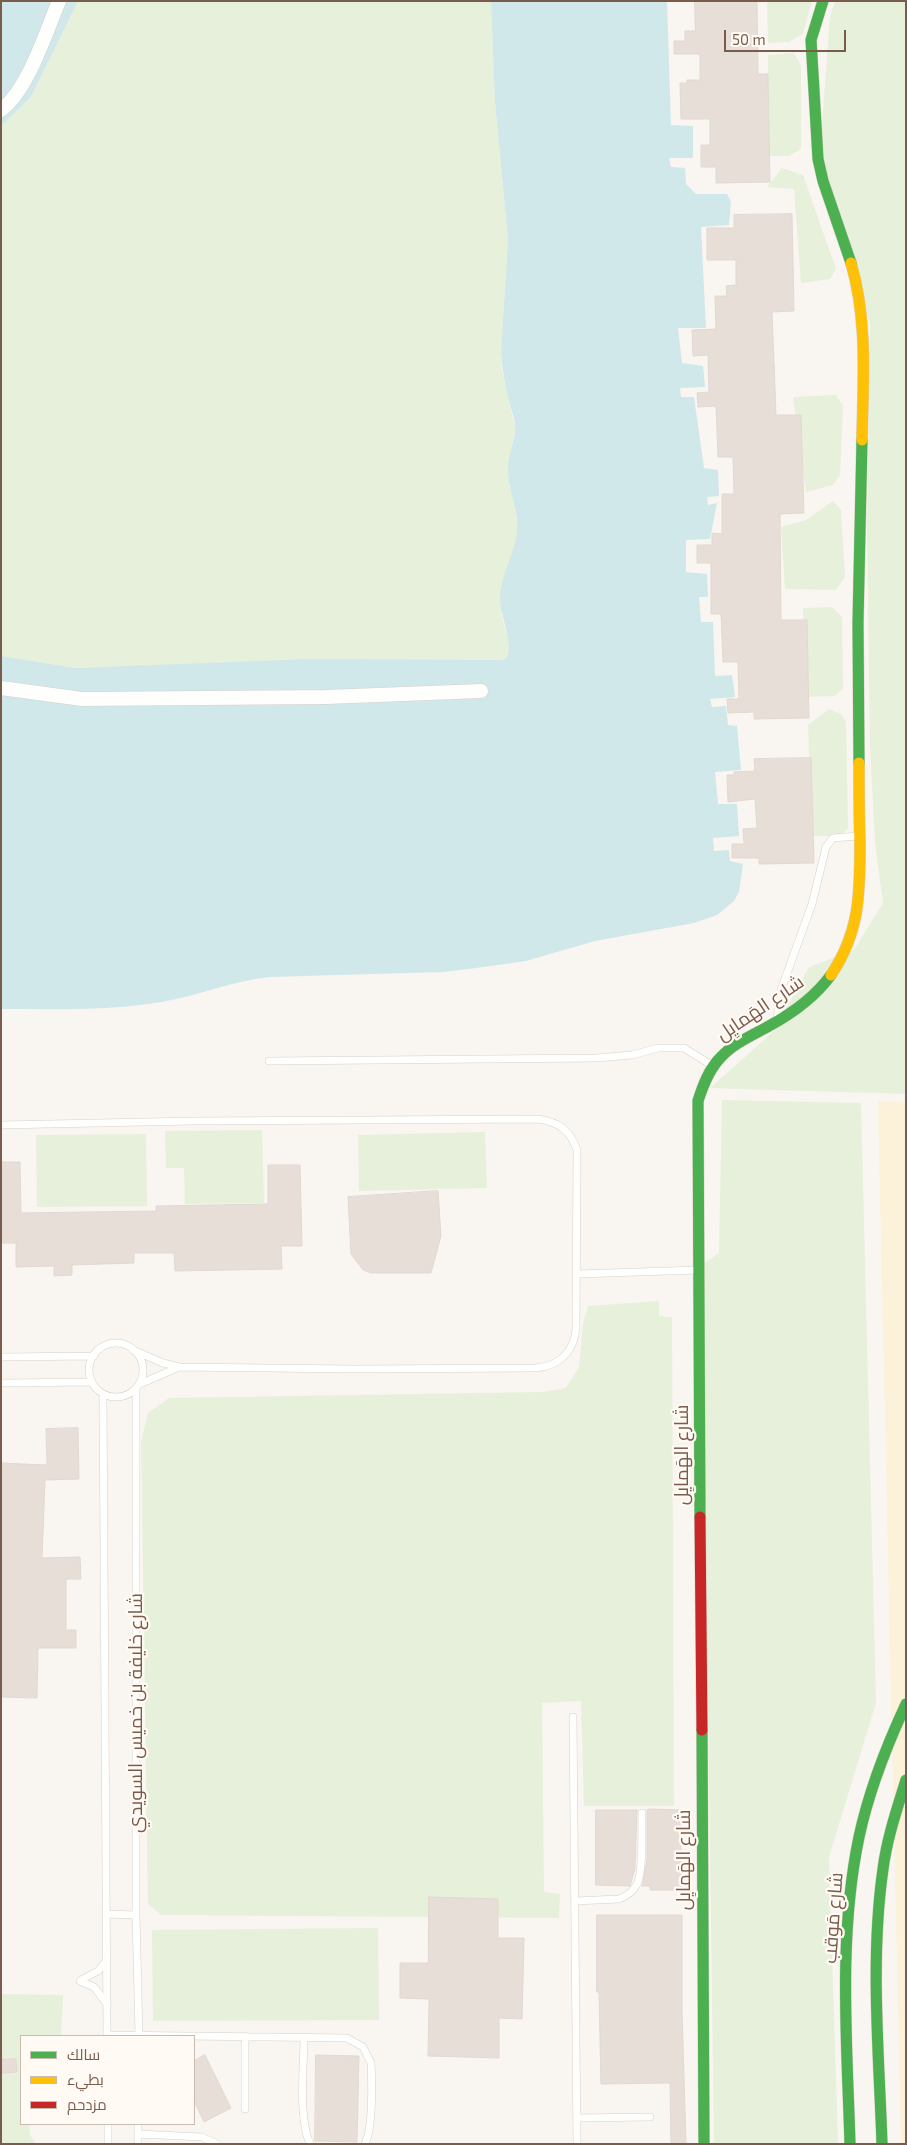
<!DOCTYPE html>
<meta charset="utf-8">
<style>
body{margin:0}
#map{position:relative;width:907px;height:2145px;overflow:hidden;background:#f9f5f0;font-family:"Exo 2",Cairo,sans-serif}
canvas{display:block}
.frame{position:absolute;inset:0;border:2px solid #7a5c4d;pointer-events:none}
.legend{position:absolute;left:20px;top:2035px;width:175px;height:90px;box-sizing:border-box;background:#fffaf3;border:1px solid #cabbb1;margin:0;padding:6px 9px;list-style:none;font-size:15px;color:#7a5c4d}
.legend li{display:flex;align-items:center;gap:10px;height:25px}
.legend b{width:25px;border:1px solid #cabbb1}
.scale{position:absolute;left:724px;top:30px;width:122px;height:22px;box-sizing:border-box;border:2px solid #7a5c4d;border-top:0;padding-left:6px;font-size:15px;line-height:18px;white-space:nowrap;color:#7a5c4d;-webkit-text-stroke:4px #fffaf3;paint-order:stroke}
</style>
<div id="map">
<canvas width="907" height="2145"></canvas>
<div class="frame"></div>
<ul class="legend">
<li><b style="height:6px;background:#4caf50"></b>سالك</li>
<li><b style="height:6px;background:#ffc107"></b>بطيء</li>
<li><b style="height:6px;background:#c62828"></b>مزدحم</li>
</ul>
<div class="scale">50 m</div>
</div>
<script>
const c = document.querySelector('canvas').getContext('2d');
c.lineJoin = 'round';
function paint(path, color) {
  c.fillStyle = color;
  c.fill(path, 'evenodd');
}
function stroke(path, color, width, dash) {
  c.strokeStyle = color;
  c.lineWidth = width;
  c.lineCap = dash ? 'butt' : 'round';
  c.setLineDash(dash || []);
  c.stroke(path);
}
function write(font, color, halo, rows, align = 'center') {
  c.font = font + ' "Exo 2",Cairo,sans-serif';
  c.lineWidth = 4.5;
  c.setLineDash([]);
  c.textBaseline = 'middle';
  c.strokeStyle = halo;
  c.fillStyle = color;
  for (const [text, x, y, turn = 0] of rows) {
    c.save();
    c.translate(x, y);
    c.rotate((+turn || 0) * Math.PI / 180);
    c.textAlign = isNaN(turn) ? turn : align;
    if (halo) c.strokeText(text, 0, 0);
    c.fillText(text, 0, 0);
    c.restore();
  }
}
paint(new Path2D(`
 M78 1H491L495 102 508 240 501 352 502 370 515 427 508 472 510 488 516 506 517 530 501 615 509 640 507 657 503 660 76 668 1 656V126L31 97Z
 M767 1H812L803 34 788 42 768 43Z
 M835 1H906V1094L710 1088 774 1031 809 967 854 950 883 903 875 842 870 747 867 526 870 323 827 188 821 138 830 16Z
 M794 53 801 65V149L789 156H769L768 55Z
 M782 168 803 175 836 269 830 279 801 283 794 189 767 187Z
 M836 395 843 406 840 475 833 485 806 492 793 397Z
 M833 501 841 510 845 577 836 590 785 589 781 527 806 520Z
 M832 607 842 617 843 688 835 696 805 697 803 608Z
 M829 709 841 714 846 722 848 828 841 836H812L808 725Z
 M722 1100 861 1103 876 1703 829 1857 838 2144H714L702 1265 719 1253Z
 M262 1130 264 1203 185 1204 184 1168H166L165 1131Z
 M485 1132 487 1188 359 1191 358 1135Z
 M146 1134 147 1206 37 1207 36 1135Z
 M659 1301V1316L672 1317 674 1806H584L581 1701 542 1703 544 1892 560 1894 559 1918 161 1915 148 1904 141 1442 148 1413 169 1398 543 1392 566 1388 579 1367 583 1323 588 1306Z
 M378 1928 379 2020 153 2021 152 1930Z
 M1 1994 63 1995 61 2036H21V2124H29L30 2135 36 2144H1Z`), '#e7f0db');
paint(new Path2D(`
 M878 1101 906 1102V2144H901Z`), '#fbf2d9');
paint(new Path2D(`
 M1 1H78L31 97 1 126Z
 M491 1H667L671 125 693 126V158H669L671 167 685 168 686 184 696 194H727L731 202 729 225 701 227 706 328H678L682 363 703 366 705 387 680 388 681 397H694L704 468 718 470 719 496 707 497 708 505 717 503 710 539 686 540V572L707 574 708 597H699L701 622H713L715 676 732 675 735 697 710 699 712 707 726 706 728 725 737 726 741 770 715 772 718 804H737L739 836 713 838 714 851 729 850 730 861 743 864 739 892 734 901 717 915 694 923 595 941 526 961 476 968 443 972 269 977C232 981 198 996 161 1002 109 1011 55 1009 1 1009V656L76 668 308 659 503 660 507 657C513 638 500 618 500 598 501 573 516 552 517 528 518 508 509 492 508 472 507 457 515 442 515 427 515 419 511 409 509 401 505 385 502 369 501 352L508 240 495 102Z`), '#d0e8ea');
const building = new Path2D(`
 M695 1H757L758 74H768L770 182 716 183V167H701V145H710V119H681L680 83H687V80H700V54H674V41H685V31H695Z
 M792 214 794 311 772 312 776 415H801L804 513 780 514 781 620H807L809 718 754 719V712L728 713 727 699H739L738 662H723L721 614H711V563H697V545H712V533L722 534V494H734L733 457H718L716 406 698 407 697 393 709 392 708 355 693 356 692 330 716 329 715 296H727L726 286 736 285V260H707V228H734V215Z
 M811 758 814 863 759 864V858H732V844H744L743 829 757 828 755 799 728 802 727 775H734V772L755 771 754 759Z
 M1 1162H20L21 1213 156 1211V1206L268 1204V1165H300L302 1246H281L282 1269 175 1271 174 1253H134V1263L72 1265V1275L54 1276V1266L16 1267V1243H1Z
 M438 1191 441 1236 431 1273H371L363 1270 351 1254 348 1197Z
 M78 1428 79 1479 45 1480 42 1558 80 1557 81 1579H66V1630H76V1648H38L37 1698 1 1697V1463L47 1465 46 1429Z
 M650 1809 681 1810V1890H650V1886H642L647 1860V1810Z
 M596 1810H637L635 1869 630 1886 596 1885Z
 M429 1897 498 1899V1938H524L522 2019 499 2018V2058L428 2056 429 1999 400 1998V1963H428Z
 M597 1915H682V2010L686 2144H671L670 2083 601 2084 599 1992H597Z
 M205 2055 231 2108 204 2122 194 2101V2061Z
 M316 2055 359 2056 357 2142 315 2141Z
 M16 2059 17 2072 2 2073 1 2060Z`);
paint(building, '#e6ded7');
stroke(building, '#e2d8d2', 1);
const lane = new Path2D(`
 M777 1020 781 990 812 904 826 847 833 838 858 836
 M269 1061 596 1058 632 1055 658 1048H684L713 1066
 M1 1125 193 1121 538 1119C559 1122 570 1130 577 1150L576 1329C574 1352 559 1366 536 1368L355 1369 179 1367 163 1363 133 1350
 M578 1274 698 1270
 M89 1370a27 27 0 1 1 54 0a27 27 0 1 1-54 0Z
 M1 1357 94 1356
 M1 1383 92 1382
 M140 1384 179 1367
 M136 1389V1915L139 2036
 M103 1394 107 2036
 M573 1717 577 2144
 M575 1901 619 1899C627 1896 633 1892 637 1884 644 1871 641 1829 642 1813
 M107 1914 136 1915
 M81 1980 98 1971 107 1960
 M80 1981 94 1987 107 2004
 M107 2035 347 2038 363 2047 371 2063C372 2082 373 2128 365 2144
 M304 2037C304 2067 298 2117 310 2144
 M245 2109V2036
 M578 2118 650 2117
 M108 2124V2144
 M138 2134 202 2137 217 2144
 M138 2144V2124`);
const street = new Path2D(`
 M1 110C28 90 46 32 59 1
 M1 688 82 699 326 697 481 691`);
const fast = new Path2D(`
 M823 1 811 40 818 159 823 181 851 263
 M859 763 858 622 862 440
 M700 1517 698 1101C703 1085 709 1069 721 1057 734 1043 753 1035 769 1026 793 1013 815 997 831 975
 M702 1730 704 2144
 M850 2144C847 2042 838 1937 859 1837 869 1790 886 1747 906 1704
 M882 2144C879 2053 870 1960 883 1869 887 1838 897 1809 906 1780`);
const slow = new Path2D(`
 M851 263C868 321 863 380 862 440
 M831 975C860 932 860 893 860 843 859 816 859 790 859 763`);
const jam = new Path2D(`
 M700 1517 702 1730`);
stroke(lane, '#d7d1cb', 8);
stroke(street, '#d7d1cb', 15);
stroke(fast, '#d9d2cb', 12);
stroke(slow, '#d9d2cb', 12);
stroke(jam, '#d9d2cb', 12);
stroke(lane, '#fefefd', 7);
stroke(street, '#fefefd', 14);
stroke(fast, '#4caf50', 11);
stroke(slow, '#ffc107', 11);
stroke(jam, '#c62828', 11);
write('19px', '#7a5c4d', '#fffaf3', [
 ["شارع الهَمايِل",760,1008,-34],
 ["شارع الهَمايِل",682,1455,-90],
 ["شارع خليفة بن خميس السويدي",136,1713,-90],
 ["شارع الهَمايِل",684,1860,-90],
 ["شارع مَوقب",833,1918,-86]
]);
</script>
